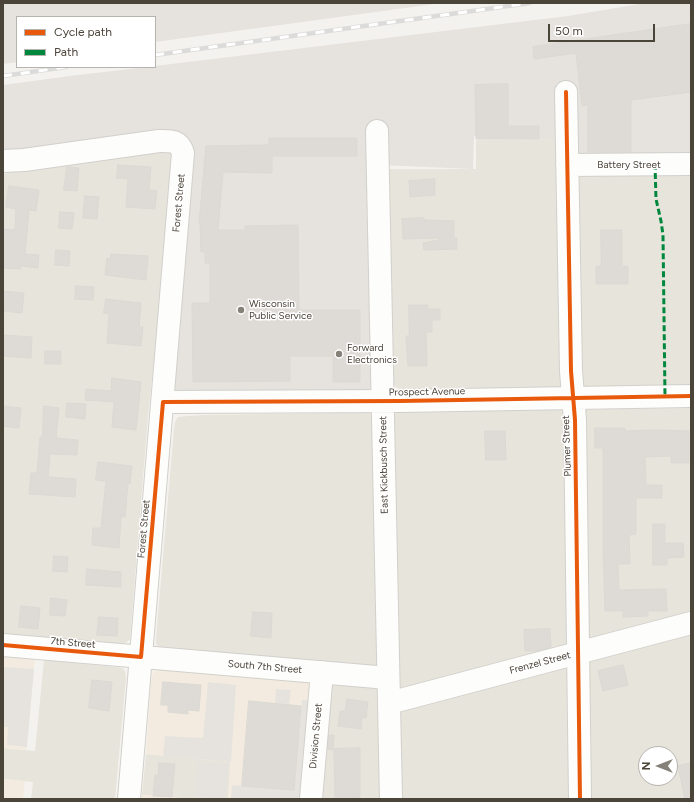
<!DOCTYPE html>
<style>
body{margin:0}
#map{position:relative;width:694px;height:802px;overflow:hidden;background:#f4f2ee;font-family:Figtree,sans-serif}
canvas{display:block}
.frame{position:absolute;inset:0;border:4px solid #4b4439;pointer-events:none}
.legend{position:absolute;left:16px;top:16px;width:140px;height:52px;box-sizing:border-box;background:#fff;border:1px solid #b7b4b0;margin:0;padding:5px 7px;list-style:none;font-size:12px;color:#4b4439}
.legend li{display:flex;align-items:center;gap:8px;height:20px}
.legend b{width:20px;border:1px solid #b7b4b0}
.north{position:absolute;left:638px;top:746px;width:40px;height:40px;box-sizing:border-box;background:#fff;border:1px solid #b7b4b0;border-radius:50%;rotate:270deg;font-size:11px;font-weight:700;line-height:16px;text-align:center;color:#4b4439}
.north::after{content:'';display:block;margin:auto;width:14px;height:18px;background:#868178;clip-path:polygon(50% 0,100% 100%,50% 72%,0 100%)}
.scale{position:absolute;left:548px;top:24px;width:107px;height:18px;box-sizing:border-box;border:2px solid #4b4439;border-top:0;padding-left:5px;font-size:12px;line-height:14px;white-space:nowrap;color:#4b4439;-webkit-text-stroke:3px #fff;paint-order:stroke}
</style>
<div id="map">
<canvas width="694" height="802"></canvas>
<div class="frame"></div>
<ul class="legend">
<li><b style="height:5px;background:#e8590c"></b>Cycle path</li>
<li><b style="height:5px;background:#00873e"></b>Path</li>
</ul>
<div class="north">N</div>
<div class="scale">50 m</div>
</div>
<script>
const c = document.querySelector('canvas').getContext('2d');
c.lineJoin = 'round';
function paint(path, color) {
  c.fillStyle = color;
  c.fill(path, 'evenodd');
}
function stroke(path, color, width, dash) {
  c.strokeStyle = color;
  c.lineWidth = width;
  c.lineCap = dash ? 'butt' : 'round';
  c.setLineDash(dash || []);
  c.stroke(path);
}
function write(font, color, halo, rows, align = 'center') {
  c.font = font + ' Figtree,sans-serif';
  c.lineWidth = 3;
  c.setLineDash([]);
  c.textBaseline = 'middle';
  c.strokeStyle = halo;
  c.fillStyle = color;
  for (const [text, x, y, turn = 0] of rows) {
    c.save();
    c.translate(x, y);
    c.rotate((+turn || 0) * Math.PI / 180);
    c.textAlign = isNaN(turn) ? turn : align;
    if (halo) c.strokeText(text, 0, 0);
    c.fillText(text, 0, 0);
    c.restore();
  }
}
paint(new Path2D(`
 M556 139V175L691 174V386L402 390 396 387 393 384 389 169H476V140Z
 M164 149 173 153 157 337 148 415 130 639 126 643 115 644 3 634V174L12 172Z
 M691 408V799H315L327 664 160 648 156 644V638L174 429 175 422 178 417 188 416 204 415ZM646 754H670V778H646Z
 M44 660 116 667 122 668 125 671 126 677 115 799H31L33 782 3 779V748L35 751Z
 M146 754 231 762 228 799H193L142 795Z`), '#e7e4dc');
paint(new Path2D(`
 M3 657 35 659 26 750 3 748Z
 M160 670 317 683 307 799H228L230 762 146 754 151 682 153 673 156 671Z
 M3 779 25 781 23 799H3Z
 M142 795 193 799H142Z`), '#f3ebdf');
paint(new Path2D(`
 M3 3H442L155 42V17H17V62L3 64Z
 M646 3H691V164L567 165V140L474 136 473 169 378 165 383 401 163 402 175 378 167 350 181 147 3 161V85L78 75 147 67H155V66L568 16Z`), '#e6e2de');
paint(new Path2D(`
 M272 156H357V292L329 293 328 288H298V225L245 226V230H200L201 251 205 252 210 263V303H184L190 223 218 225 223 172 272 173Z
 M290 318H302V356H333V382L290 381Z
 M3 667 34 669 27 747 7 745 8 727H3L4 714V703H3Z
 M208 682 236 685 231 762 163 756 165 736 203 738Z
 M276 689 291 690 289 705 275 703Z
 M302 700 316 701 307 799H231L232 785 294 790Z
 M198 762 228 764 225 799 194 797Z`), '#e6e3df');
const building = new Path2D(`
 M691 24V92L631 100V152H588V105L582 106 576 53 534 59 533 47Z
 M508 84V126H539V139H476L475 85Z
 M269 138H357V156H272V173L223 172 218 230H245V226L298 225 299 310H360V382H333V356H290V381L193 382 192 303H210V263H205V252H201L200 223H199L206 146 269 145Z
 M118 165 151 167 149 190 157 191 155 209 126 207 128 179 117 178Z
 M67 167 79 168 77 191 64 190Z
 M435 179V195L410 197 409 181Z
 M9 186 39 190 36 211 29 210 25 254 39 255 38 268 21 266V269L3 268V229L15 230 16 209 6 207Z
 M85 196 99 197 97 219 83 218Z
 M60 212 74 213 72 229 59 228Z
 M424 218V220L454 221V238H457V249L424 250 423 243 439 240V238L403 239 402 219Z
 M601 230H622V266H628V284H596V266H601Z
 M56 250 70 251 69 266 55 265Z
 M111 254 148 256 146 280 105 275 107 258 110 259Z
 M76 286 94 287 93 300 75 299Z
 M3 291 24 293 22 313 3 311Z
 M106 299 141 303 139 327H143L141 346 107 343 109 314 104 313Z
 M409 305H428L427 309H440V320H432V332H426L427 366H408L406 336H409Z
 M3 335 32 337 31 358 3 356Z
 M45 351H61V364H45Z
 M112 378 141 382 136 430 112 427 114 402 85 400 86 389 111 391Z
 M67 403 86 404 85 419 66 417Z
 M3 406 21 408 19 428 3 426Z
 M44 406 59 408 56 438 78 440 77 455 50 454 48 477 76 479 75 497 29 494 31 473H37L40 437H42Z
 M595 428H625V431L653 430 689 431V463H671V456L645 457 646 485H662V498H636V534L629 535 630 564H618L619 590 666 589 667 611H648V616L623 617V611H605L603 544V448H595Z
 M485 431H505L506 460H486Z
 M98 462 132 466 130 484 128 483 125 517H121L119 548 92 545 93 528H101L106 481 96 480Z
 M653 524H665V543H683L684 557 667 558V565H653Z
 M54 556 68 557 67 572 53 571Z
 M87 569 121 572V587L86 585Z
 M51 598 67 600 65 616 50 615Z
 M21 606 40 608 38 629 19 627Z
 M253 612 272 613 271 638 251 636Z
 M99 617 118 618 117 636 97 635Z
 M550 629 551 647 537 651H525L524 630Z
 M623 665 628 685 603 691 598 671Z
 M92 680 112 682 109 711 89 708Z
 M163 682 201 685 199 711 188 710V714L168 712V705H161Z
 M347 699 368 702 366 718H362L361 729 338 726 340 711H345Z
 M249 701 301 706 294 790 242 786Z
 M329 735H334L333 750 328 749Z
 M360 748V799H335L334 749Z
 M159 763 175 764 172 797 153 796 155 775H158Z
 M691 763V799H685L678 766Z`);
paint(building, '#dedbd6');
stroke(building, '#dcd9d4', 1);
const minor = new Path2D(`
 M566 92 571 371 575 420 580 799
 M377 131 391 799
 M3 161 24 160 159 141C171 141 179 140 183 153L129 799
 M567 165 691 164
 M163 402 400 401 691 396
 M3 645 388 678
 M389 703 691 623
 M311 799 322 672`);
stroke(minor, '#d2d0cb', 24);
stroke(minor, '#fdfdfc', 22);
const rail = new Path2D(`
 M155 55 530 3
 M3 76 66 67`);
stroke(rail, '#dbdbda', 4.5);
stroke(rail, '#fff', 3, [9]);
stroke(new Path2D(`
 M655 164 656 199 661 221 663 235 665 397`), '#00873e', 3, [6, 3]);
stroke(new Path2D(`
 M566 92 571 371 575 420 580 799
 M3 645 141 657 163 402 400 401 691 396`), '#e8590c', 4);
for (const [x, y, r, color] of [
 [241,310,4,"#868178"],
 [339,354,4,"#868178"]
]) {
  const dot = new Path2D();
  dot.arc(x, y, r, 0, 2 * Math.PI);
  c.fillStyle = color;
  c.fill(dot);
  stroke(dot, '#fff', 1.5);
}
write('10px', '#4b4439', '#fff', [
 ["Battery Street",629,165],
 ["Forest Street",179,203,-85],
 ["Prospect Avenue",427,392,-1],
 ["Plumer Street",567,446,-92],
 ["East Kickbusch Street",384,465,-91],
 ["Forest Street",144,529,-85],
 ["7th Street",73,643,5],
 ["Frenzel Street",540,663,-15],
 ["South 7th Street",265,667,5],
 ["Division Street",316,736,-85]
]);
write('10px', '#4b4439', '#fff', [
 ["Wisconsin",249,304],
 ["Public Service",249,316],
 ["Forward",347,348],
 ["Electronics",347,360]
], 'left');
</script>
